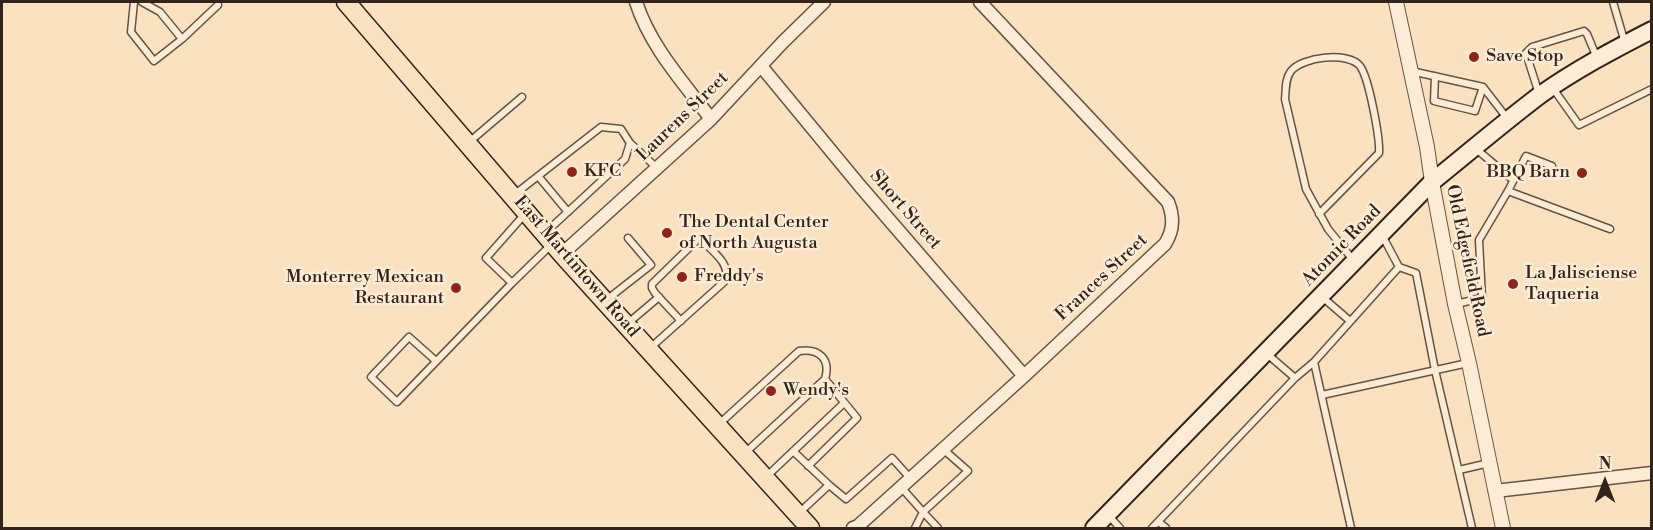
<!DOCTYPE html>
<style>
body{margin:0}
#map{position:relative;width:1653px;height:530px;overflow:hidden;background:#fae1c0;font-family:"Libre Bodoni",serif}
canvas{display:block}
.frame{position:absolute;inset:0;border:3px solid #33241b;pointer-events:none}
.north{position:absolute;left:1575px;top:452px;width:60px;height:60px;-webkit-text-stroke:4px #fcecd6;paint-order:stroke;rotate:0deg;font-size:16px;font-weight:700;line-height:24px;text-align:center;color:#33241b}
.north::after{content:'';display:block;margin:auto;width:21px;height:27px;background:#33241b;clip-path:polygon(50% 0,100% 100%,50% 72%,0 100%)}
</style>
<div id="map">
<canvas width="1653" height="530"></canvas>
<div class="frame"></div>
<div class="north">N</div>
</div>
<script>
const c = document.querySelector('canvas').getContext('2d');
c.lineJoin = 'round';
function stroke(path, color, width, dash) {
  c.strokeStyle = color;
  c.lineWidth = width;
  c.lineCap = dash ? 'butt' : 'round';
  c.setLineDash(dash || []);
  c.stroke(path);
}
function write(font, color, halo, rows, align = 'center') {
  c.font = font + ' "Libre Bodoni",serif';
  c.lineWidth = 5;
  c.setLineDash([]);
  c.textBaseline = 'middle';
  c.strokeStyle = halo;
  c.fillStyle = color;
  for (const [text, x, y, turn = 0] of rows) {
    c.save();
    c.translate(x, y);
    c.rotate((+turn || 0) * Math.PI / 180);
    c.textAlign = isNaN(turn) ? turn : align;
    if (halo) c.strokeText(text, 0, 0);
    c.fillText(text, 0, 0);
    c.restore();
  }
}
const service = new Path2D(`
 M134 2 131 32 154 61 182 39 218 5
 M142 2 160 12 182 39
 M1613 2 1625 43
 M1411 71 1483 87 1507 118
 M1435 76 1434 101 1475 111 1483 87
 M1552 87 1579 125 1652 89
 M1539 94 1526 53 1532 47 1584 31 1587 34 1597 58
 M468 143 522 97
 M630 143 657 168
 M1475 148 1513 180
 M538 176 568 212
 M1508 191 1610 229
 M515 194 601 127 621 129 630 143 625 159 545 233
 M1319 214 1379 153C1380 138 1369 78 1360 66 1348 51 1302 57 1291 71 1285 79 1286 89 1285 99L1306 189 1328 229 1354 261
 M1399 267 1416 273 1435 370 1472 528
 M512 283 552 244
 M1321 296 1350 321
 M605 301 651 265 628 238
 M1456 304 1482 298 1479 240 1508 191 1526 156 1552 166
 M627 324 659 297
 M649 349 724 282C734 265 710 249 699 238L652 284V288L655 293 681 321
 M1266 353 1295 378
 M436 361 409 337 371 377 397 402 512 283 486 258 524 215
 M1314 362 1351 528
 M1322 395 1468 363
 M718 425 799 351C819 348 831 359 825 379L745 453
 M793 451 829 485
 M808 466 857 418 825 379
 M1459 470 1489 463
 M766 477 844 403
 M901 487 923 512 968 471 943 449
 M799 513 829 485 846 499 892 458 910 478
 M1108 515 1120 528
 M1159 522 1166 528
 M915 528 923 512 938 528
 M1152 528 1295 378 1314 362 1399 267 1383 237`);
const minor = new Path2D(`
 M636 2C650 46 683 82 711 119
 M761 66 860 186 1024 376
 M562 254 711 119 783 42 824 2
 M1495 491 1652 473
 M853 528 858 526 1024 376 1165 244C1174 230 1174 217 1168 202L980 2`);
const tertiary = new Path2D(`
 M1396 2 1427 147 1432 182 1455 304 1469 363 1503 528`);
const secondary = new Path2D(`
 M1094 528 1432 182C1468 153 1503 123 1540 95 1575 70 1613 50 1652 30`);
const primary = new Path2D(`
 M346 2 562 254 810 528`);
stroke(service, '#655344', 9);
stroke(minor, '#655344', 15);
stroke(tertiary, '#655344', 16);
stroke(secondary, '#33241b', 20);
stroke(primary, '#33241b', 21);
stroke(service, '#fcecd6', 6);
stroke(minor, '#fcecd6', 12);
stroke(tertiary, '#fcecd6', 14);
stroke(secondary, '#fcecd6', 16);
stroke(primary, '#fae1c0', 18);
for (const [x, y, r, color] of [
 [1474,57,6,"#8f2418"],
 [572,172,6,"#8f2418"],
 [1582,173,6,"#8f2418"],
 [667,233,6,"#8f2418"],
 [682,277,6,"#8f2418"],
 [1513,284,6,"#8f2418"],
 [456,288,6,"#8f2418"],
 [771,391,6,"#8f2418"]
]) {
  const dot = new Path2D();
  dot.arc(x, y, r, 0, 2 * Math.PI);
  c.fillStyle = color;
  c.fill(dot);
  stroke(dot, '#fcecd6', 2);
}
write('18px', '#33241b', '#fcecd6', [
 ["Save Stop",1486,57],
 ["KFC",584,172],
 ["BBQ Barn",1570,173,"right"],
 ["The Dental Center",679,223],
 ["of North Augusta",679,244],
 ["La Jalisciense",1525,274],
 ["Taqueria",1525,295],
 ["Freddy's",694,277],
 ["Monterrey Mexican",444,278,"right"],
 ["Restaurant",444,299,"right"],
 ["Wendy's",783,391]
], 'left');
write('18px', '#33241b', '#fcecd6', [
 ["Laurens Street",683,117,-44],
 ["Short Street",905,210,49],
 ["Atomic Road",1342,246,-46],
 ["Old Edgefield Road",1467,261,78],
 ["East Martintown Road",576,267,49],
 ["Frances Street",1102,278,-43]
]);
</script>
